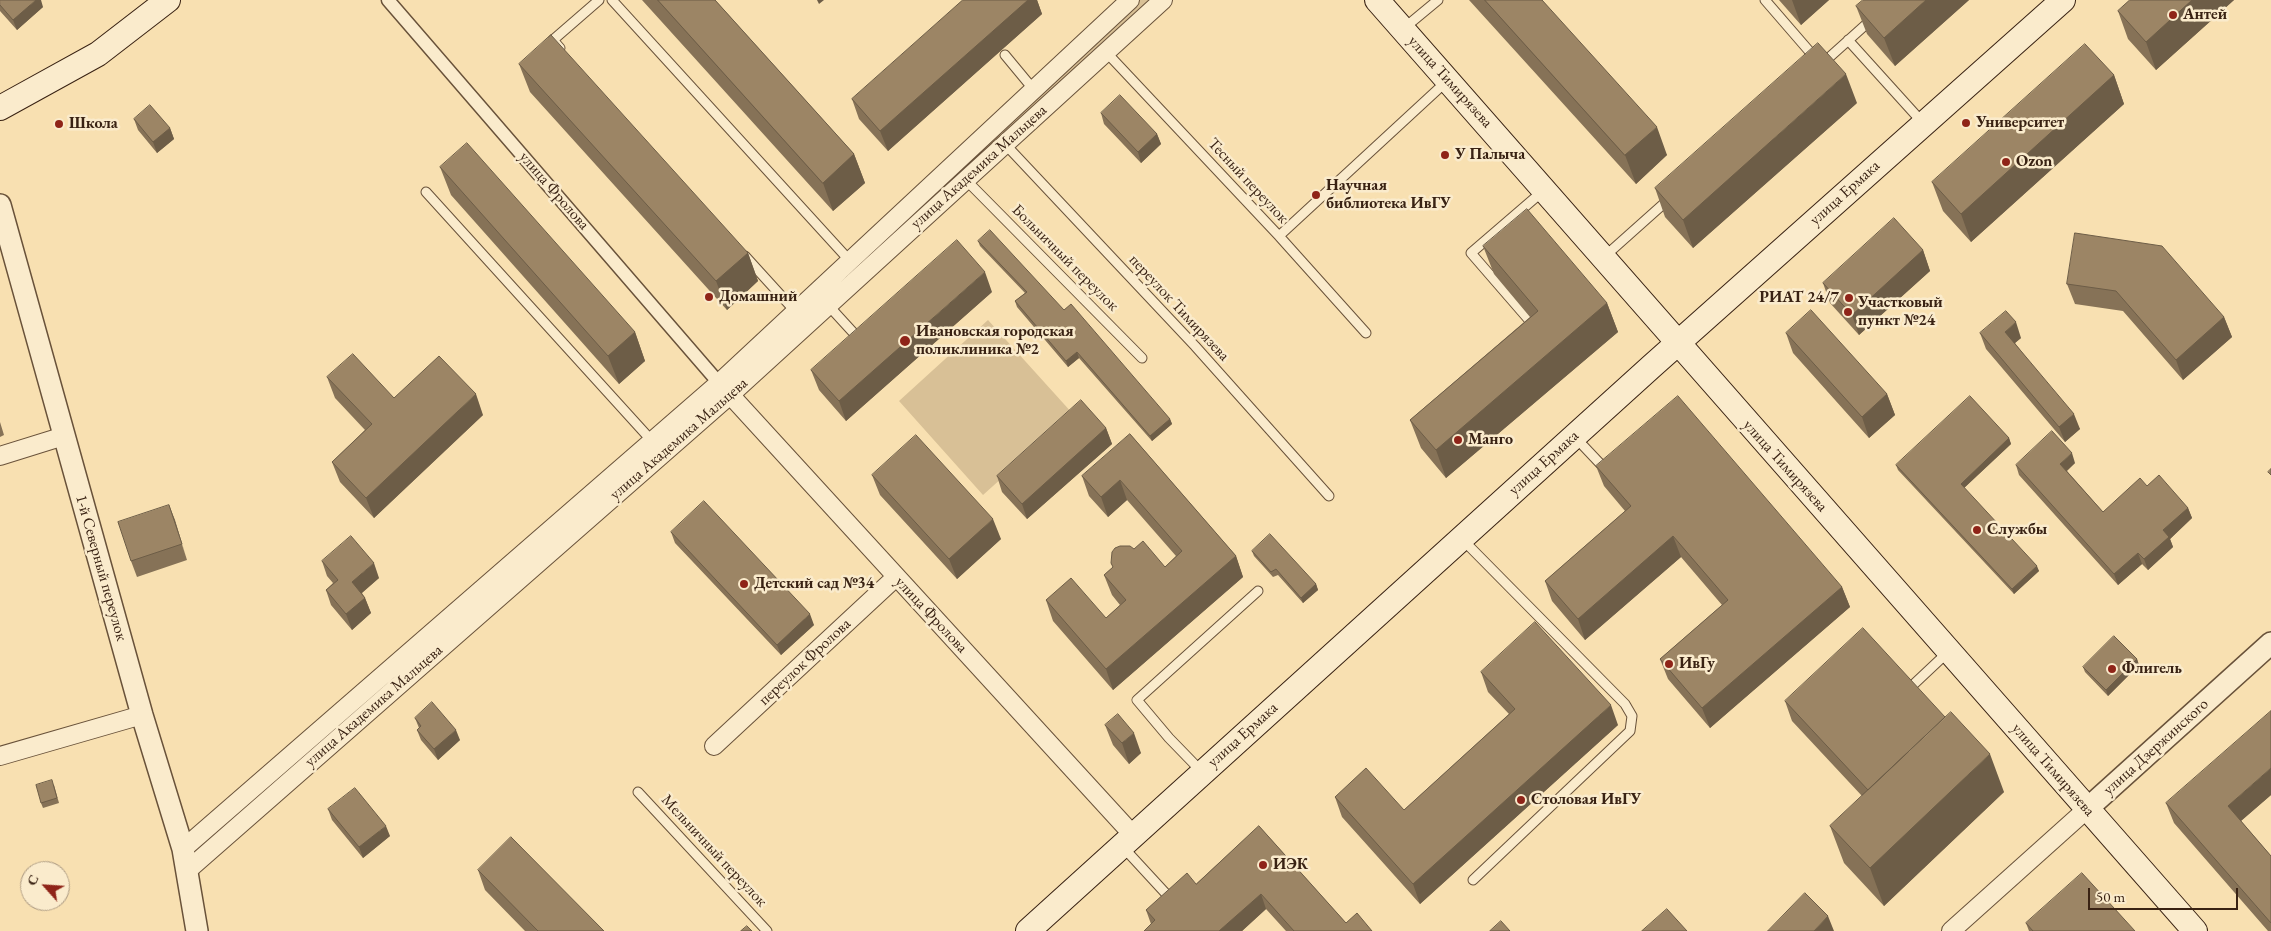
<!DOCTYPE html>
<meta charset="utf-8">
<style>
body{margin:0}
#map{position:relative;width:2271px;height:931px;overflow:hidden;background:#f8e0b1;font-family:"EB Garamond",serif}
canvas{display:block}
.north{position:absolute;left:20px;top:861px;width:50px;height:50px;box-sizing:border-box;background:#faebcc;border:1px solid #ad9b82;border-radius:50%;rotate:296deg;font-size:14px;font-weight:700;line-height:20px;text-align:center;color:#392213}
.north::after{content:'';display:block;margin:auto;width:18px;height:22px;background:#8f2418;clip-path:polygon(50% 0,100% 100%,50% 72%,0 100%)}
.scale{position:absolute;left:2088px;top:888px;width:150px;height:22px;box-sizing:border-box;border:2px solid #392213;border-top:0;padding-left:6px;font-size:15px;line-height:18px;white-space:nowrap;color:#392213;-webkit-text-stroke:4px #faebcc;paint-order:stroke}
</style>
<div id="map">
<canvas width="2271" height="931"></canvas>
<div class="north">С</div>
<div class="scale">50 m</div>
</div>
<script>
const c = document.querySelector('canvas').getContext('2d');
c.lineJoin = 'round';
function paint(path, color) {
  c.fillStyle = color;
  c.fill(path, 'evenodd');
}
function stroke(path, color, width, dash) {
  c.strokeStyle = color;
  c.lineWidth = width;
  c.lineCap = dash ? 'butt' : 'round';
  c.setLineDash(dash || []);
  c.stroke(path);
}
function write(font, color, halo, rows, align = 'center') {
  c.font = font + ' "EB Garamond",serif';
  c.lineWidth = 5;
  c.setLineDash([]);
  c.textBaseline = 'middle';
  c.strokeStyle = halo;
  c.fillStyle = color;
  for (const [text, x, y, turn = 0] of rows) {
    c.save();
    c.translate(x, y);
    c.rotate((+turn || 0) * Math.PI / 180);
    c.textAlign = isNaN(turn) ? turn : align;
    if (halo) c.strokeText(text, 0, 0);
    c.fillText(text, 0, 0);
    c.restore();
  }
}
paint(new Path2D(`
 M1139 0H1155L965 173 960 167Z
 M988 320 1073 414 983 495 899 401Z`), '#d8c096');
const service = new Path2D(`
 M612 0 850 261
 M1765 0 1816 59
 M1403 29 1438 0
 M1848 40 1923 123
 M560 48 553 40 599 0
 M1106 52 1279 236 1366 333
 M1005 55 1034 90
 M1823 63 1872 19
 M1005 144 1195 346 1329 496
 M966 180 1142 358
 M426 192 652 441
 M1279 236 1448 80
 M745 256 795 311
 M1604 257 1669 199
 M828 305 860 340
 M1536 328 1471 253 1543 191
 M1574 436 1608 472
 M1463 540 1625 704 1632 716 1630 731 1473 880
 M1914 684 1948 652
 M1202 772 1169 738 1137 700 1258 591
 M638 792 767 931
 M1122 846 1169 897`);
const pedestrian = new Path2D(`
 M388 0 719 383`);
const minor = new Path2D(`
 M723 387 1133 835
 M0 456 64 436
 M714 746 896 577
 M0 756 142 715
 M183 849 719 383 1130 0
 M188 870 730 395 1163 0
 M1951 931 2087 809`);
const tertiary = new Path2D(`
 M0 205 142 715 183 849 197 931
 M2087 809 2271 643`);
const secondary = new Path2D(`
 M1377 0 2195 931
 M0 108 98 54 168 0
 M1028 931 1652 366 2063 0`);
stroke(service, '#69523a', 11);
stroke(pedestrian, '#69523a', 15);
stroke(minor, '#69523a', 20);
stroke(tertiary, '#69523a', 24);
stroke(secondary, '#392213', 26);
stroke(service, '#faebcc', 9);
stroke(pedestrian, '#faebcc', 12);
stroke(minor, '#faebcc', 18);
stroke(tertiary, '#faebcc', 21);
stroke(secondary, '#faebcc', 24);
paint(new Path2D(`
 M0 0 43 7 17 30 0 11Z
 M642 0H715L854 154 865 183 833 211Z
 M963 0H1037L1042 14 888 151 859 119 852 99Z
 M1469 0H1542L1667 155 1636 184Z
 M1779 0H1829L1801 25Z
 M1969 0 1895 66 1867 34 1856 6Z
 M2130 0H2234L2156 70 2128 39 2118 11Z
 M519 64 748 253 758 281 727 310 530 92Z
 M2114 75 2124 104 1971 242 1943 211 1932 182Z
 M1857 103 1693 248 1665 217 1655 188Z
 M1101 113 1157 134 1161 144 1141 163 1104 124Z
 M134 119 170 128 174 139 157 153 138 130Z
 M440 167 635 332 645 361 619 384 451 195Z
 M2075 233 2224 317 2232 337 2183 380 2123 311 2075 304 2067 284Z
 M978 241 1064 310 1170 419 1172 424 1152 441 1079 358 1068 367 1017 307 1015 301 1025 293 980 246Z
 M1483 246 1607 303 1618 332 1446 478 1421 448 1410 420 1530 317 1494 274Z
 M1923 250 1930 271 1859 335 1830 303 1823 283Z
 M992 292 846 421 819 390 811 370Z
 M1786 333 1887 394 1895 415 1869 438 1793 353Z
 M1980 333 2021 338 2015 343 2080 429 2065 442 1986 349Z
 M327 377 394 398 483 415 374 518 340 482 332 462 365 430 335 398Z
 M0 422 4 435 0 437Z
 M1106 428 1112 444 1027 519 1002 492 997 476Z
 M1130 434 1236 556 1243 577 1113 690 1053 621 1046 600 1106 618 1120 605 1112 595 1104 575 1113 567 1111 563 1165 567 1176 556 1127 500 1108 517 1089 496 1082 476Z
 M2009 438 2011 444 1964 488 2039 571 2014 594 1898 470 1896 465Z
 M2075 463 2067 471 2103 512 2147 486 2188 508 2192 518 2170 539 2173 547 2148 570 2142 564 2118 585 2019 475 2016 465Z
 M1596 466 1842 587 1850 607 1710 728 1668 679 1660 659 1722 605 1681 557 1585 640 1552 601 1545 581 1625 511 1604 486Z
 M872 475 1001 539 957 579 880 495Z
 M169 505 187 560 137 577 131 561Z
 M671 532 814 625 781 655 675 543Z
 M1252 551 1316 584 1318 590 1303 603 1278 575 1273 577 1254 556Z
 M322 561 379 578 362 593 365 598 371 613 352 630 331 605 326 590 333 583 327 576Z
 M2137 659 2139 665 2108 696 2085 672 2083 667Z
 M1481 672 1618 725 1420 904 1342 817 1335 797 1404 810 1509 714 1488 692Z
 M1785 701 2004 792 1884 906 1844 863 1830 826 1862 796 1792 721Z
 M415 718 460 740 438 760 421 740 417 730 419 728Z
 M1105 725 1141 753 1129 764 1113 745Z
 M54 785 59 803 43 808 41 803Z
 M2271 795 2241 821 2271 856V931H2268L2174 823 2166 803Z
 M328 809 390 836 363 858 332 820Z
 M1259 826 1346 923 1372 931H1286L1266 909 1242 931H1144L1151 924 1146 910 1196 884Z
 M478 870 604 931H525L485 890Z
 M2026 923 2135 931H2029Z`), '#867257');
paint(new Path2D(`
 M36 0H41L43 7 17 30 13 20Z
 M817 0H824L819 4Z
 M1028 0H1037L1042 14 888 151 880 131Z
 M1792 0H1829L1801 25Z
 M1926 0H1969L1895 66 1884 38Z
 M2192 0H2234L2156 70 2146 42Z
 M1846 74 1857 103 1693 248 1683 220Z
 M2114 75 2124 104 1971 242 1961 214Z
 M1657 127 1667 155 1636 184 1625 155Z
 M170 128 174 139 157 153 153 142Z
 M1157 134 1161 144 1141 163 1138 152Z
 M854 154 865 183 833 211 823 183Z
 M1923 250 1930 271 1859 335 1852 315Z
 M748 253 758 281 727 310 716 281Z
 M985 272 992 292 846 421 839 401Z
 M1607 303 1618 332 1446 478 1436 450Z
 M2224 317 2232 337 2183 380 2176 360Z
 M2016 322 2021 338 2010 347 2005 332Z
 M635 332 645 361 619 384 608 356Z
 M1077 352 1079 358 1068 367 1066 361Z
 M476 394 483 415 374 518 366 498Z
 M1887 394 1895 415 1869 438 1862 417Z
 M2074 414 2080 429 2065 442 2059 427Z
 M1170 419 1172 424 1152 441 1150 436Z
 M1106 428 1112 444 1027 519 1022 504Z
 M2009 438 2011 444 1963 489 1961 484Z
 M2072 453 2075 463 2063 474 2060 464Z
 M1120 480 1127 500 1108 517 1101 497Z
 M169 505 175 520 187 560 182 544Z
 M2188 508 2192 518 2170 539 2173 547 2148 570 2144 559 2163 530Z
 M993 519 1001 539 957 579 949 559Z
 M1673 536 1681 557 1585 640 1578 619Z
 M2138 553 2142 564 2118 585 2114 574Z
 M1236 556 1243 577 1113 690 1106 669Z
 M374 563 379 578 357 597 352 582Z
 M2037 566 2039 571 2014 594 2012 589Z
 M1316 584 1318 590 1303 603 1301 598Z
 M1842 587 1850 607 1710 728 1702 708Z
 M365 598 371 613 352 630 346 614Z
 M810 614 814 625 781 655 777 645Z
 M2137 659 2139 665 2108 696 2106 690Z
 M1611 705 1618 725 1420 904 1413 884Z
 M456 730 460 740 438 760 434 749Z
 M1134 733 1141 753 1129 764 1122 743Z
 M1990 754 2004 792 1884 906 1870 868Z
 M2271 768V795L2235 826 2228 806Z
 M386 826 390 836 363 858 359 847Z
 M1261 894 1266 909 1242 931H1219Z
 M1828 916 1834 931H1814Z`), '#6d5d47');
const building = new Path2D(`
 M0 0H36L13 20 0 5Z
 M658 0H715L854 154 823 183Z
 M963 0H1028L880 131 852 99Z
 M1485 0H1542L1657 127 1625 155Z
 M1863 0H1926L1884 38 1856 6Z
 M2130 0H2192L2146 42 2118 11Z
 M551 35 748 253 716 281 519 64Z
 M1818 43 1846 74 1683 220 1655 188Z
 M2085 44 2114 75 1961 214 1932 182Z
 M1120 95 1157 134 1138 152 1101 113Z
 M150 105 170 128 153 142 134 119Z
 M467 143 635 332 608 356 440 167Z
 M1527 209 1607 303 1436 450 1410 420 1538 311 1483 246Z
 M1894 218 1923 250 1852 315 1823 283Z
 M990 230 1064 310 1071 304 1170 419 1150 436 1077 352 1066 361 1015 301 1027 292 978 241Z
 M2075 233 2162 246 2224 317 2176 360 2116 291 2067 284Z
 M957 240 985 272 839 401 811 370Z
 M1811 310 1887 394 1862 417 1786 333Z
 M2006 311 2016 322 2005 332 2074 414 2059 427 1980 333Z
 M353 354 394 398 439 356 476 394 366 498 332 462 372 424 327 377Z
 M1678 396 1842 587 1702 708 1660 659 1728 600 1673 536 1578 619 1545 581 1631 506 1596 466Z
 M1970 396 2009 438 1961 484 2037 566 2012 589 1896 465Z
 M1081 400 1106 428 1022 504 997 476Z
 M2052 431 2072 453 2060 464 2103 512 2140 478 2147 486 2159 475 2188 508 2163 530 2169 537 2144 559 2138 553 2114 574 2016 465Z
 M1130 434 1236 556 1106 669 1046 600 1071 578 1106 618 1126 600 1104 575 1113 567 1111 563 1112 552 1115 548 1120 546H1130L1134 549 1143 541 1165 567 1182 551 1120 480 1101 497 1082 476Z
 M916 435 993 519 949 559 872 475Z
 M2271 469V475L2268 472Z
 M704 501 810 614 777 645 671 532Z
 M169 505 182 544 131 561 118 522Z
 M1270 534 1316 584 1301 598 1276 569 1271 572 1252 551Z
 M351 536 374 563 352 582 365 598 346 614 326 590 338 580 322 561Z
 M1535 622 1611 705 1413 884 1335 797 1366 768 1404 810 1515 709 1481 672Z
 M1863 628 1945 717 1868 790 1785 701Z
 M2114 636 2137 659 2106 690 2083 667Z
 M432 702 456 730 434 749 417 730 421 726 415 718Z
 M2271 711V768L2228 806 2271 856V923L2166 803Z
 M1951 712 1990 754 1870 868 1830 826Z
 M1118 714 1134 733 1122 743 1105 725Z
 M52 780 57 798 41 803 36 785Z
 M355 788 386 826 359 847 328 809Z
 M1259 826 1346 923 1357 913 1372 931H1294L1261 894 1219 931H1144L1155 920 1146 910 1187 873 1196 884Z
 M511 837 604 931H538L478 870Z
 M2082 873 2135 931H2033L2026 923Z
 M1805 893 1828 916 1814 931H1768Z
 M1667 909 1687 931H1642Z
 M1501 921 1510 931H1490Z
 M747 926 752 931H741Z`);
paint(building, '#9c8565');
stroke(building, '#6d5d47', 1);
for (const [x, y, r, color] of [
 [2173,15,5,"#8f2418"],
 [1966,123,5,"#8f2418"],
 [59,124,5,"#8f2418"],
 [1445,155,5,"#8f2418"],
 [2006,162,5,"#8f2418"],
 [1316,195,5,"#8f2418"],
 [709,297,5,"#8f2418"],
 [1849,298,5,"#8f2418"],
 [1848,312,5,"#8f2418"],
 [905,341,6,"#8f2418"],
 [1458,440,5,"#8f2418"],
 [1977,530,5,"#8f2418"],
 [744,584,5,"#8f2418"],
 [1669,664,5,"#8f2418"],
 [2112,669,5,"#8f2418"],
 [1521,800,5,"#8f2418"],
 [1263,865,5,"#8f2418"]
]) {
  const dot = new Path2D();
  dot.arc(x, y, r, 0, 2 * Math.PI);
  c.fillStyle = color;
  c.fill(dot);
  stroke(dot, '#faebcc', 2);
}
write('bold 16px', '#392213', '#faebcc', [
 ["Антей",2183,15],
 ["Университет",1976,123],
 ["Школа",69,124],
 ["У Палыча",1455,155],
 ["Ozon",2016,162],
 ["Научная",1326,186],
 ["библиотека ИвГУ",1326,204],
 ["Домашний",719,297],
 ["РИАТ 24/7",1839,298,"right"],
 ["Участковый",1858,303],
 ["пункт №24",1858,321],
 ["Ивановская городская",916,332],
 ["поликлиника №2",916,350],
 ["Манго",1468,440],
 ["Службы",1987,530],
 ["Детский сад №34",754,584],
 ["ИвГу",1679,664],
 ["Флигель",2122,669],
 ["Столовая ИвГУ",1531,800],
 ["ИЭК",1273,865]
], 'left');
write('16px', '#392213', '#faebcc', [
 ["улица Тимирязева",1450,82,48],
 ["улица Академика Мальцева",979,167,-42],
 ["Тесный переулок",1248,181,47],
 ["улица Фролова",554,191,49],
 ["улица Ермака",1845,193,-42],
 ["Больничный переулок",1065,258,45],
 ["переулок Тимирязева",1179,308,47],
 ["улица Академика Мальцева",679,439,-41],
 ["улица Ермака",1544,463,-42],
 ["улица Тимирязева",1785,466,48],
 ["1-й Северный переулок",101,568,74],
 ["улица Фролова",931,615,47],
 ["переулок Фролова",805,662,-43],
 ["улица Академика Мальцева",374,706,-41],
 ["улица Ермака",1243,735,-42],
 ["улица Дзержинского",2156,747,-42],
 ["улица Тимирязева",2053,770,49],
 ["Мельничный переулок",714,851,47]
]);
</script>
